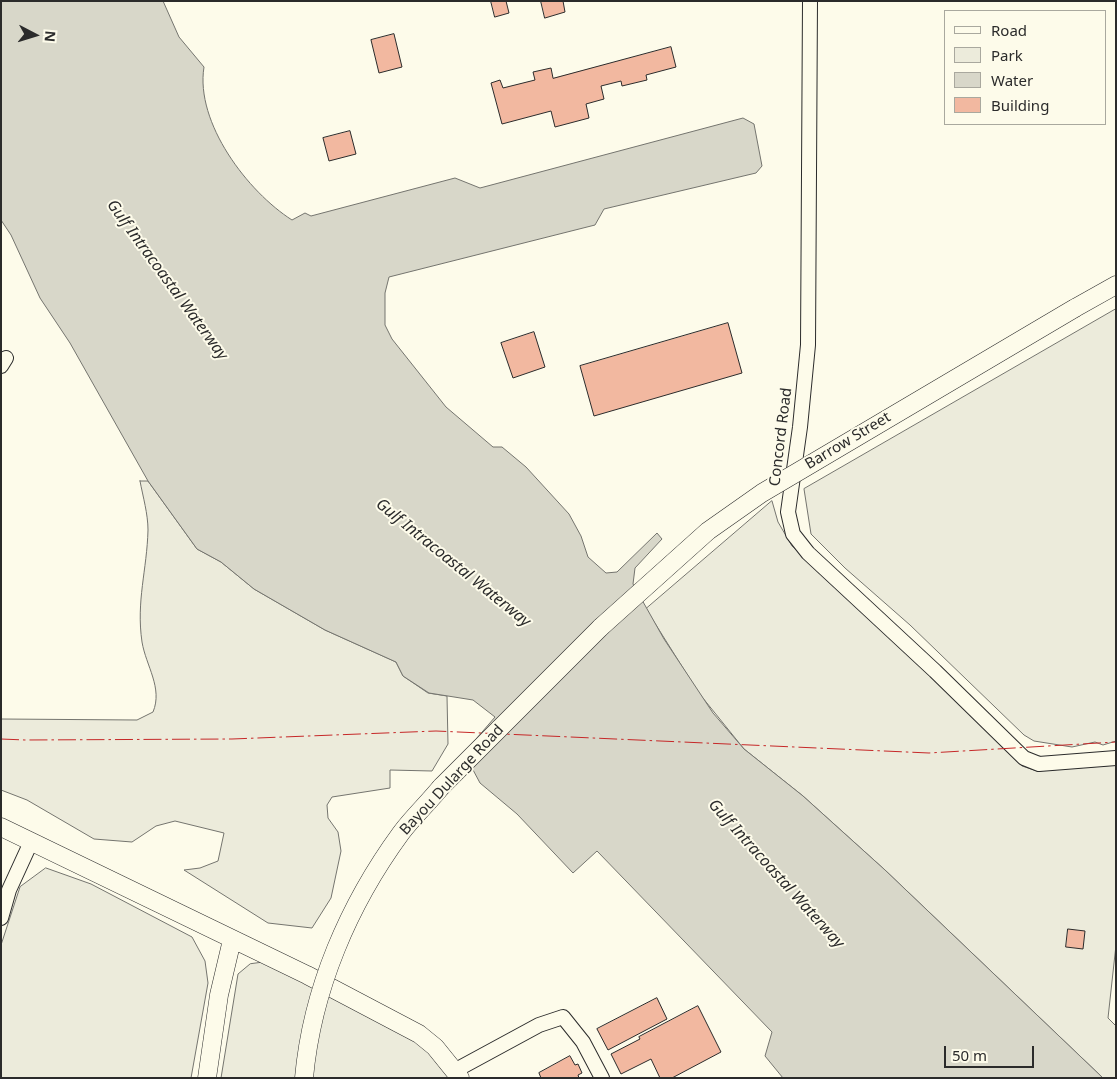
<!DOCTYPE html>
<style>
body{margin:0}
#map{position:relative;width:1117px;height:1079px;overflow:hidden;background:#fdfbea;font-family:"Noto Sans",sans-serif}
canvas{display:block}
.frame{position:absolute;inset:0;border:2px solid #2b2b2b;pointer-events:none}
.legend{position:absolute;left:944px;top:10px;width:162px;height:115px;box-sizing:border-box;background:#fdfbea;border:1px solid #a9a89e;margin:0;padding:6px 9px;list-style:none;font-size:15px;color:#2b2b2b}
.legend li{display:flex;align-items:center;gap:10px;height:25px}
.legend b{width:25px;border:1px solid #a9a89e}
.north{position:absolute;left:10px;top:10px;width:50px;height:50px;-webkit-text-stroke:4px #fdfbea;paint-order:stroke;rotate:95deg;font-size:14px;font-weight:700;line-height:20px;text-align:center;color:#2b2b2b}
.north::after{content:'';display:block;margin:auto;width:18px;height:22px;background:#2b2b2b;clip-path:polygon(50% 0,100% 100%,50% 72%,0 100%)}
.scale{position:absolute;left:944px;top:1046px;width:90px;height:22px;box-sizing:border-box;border:2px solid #2b2b2b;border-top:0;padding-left:6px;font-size:15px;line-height:18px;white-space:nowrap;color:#2b2b2b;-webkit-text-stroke:4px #fdfbea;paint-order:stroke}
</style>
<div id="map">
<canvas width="1117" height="1079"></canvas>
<div class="frame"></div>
<ul class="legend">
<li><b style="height:6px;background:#fdfbea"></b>Road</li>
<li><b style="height:14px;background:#ecebdb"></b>Park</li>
<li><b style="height:14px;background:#d8d7c9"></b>Water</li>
<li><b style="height:14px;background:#f2b8a0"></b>Building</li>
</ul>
<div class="north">N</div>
<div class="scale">50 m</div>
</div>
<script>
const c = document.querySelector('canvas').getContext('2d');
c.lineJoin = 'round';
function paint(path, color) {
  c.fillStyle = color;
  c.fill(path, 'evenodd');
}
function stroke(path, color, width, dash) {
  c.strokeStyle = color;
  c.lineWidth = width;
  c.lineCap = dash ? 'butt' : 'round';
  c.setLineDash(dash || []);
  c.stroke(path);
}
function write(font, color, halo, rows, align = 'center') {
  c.font = font + ' "Noto Sans",sans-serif';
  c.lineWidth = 4;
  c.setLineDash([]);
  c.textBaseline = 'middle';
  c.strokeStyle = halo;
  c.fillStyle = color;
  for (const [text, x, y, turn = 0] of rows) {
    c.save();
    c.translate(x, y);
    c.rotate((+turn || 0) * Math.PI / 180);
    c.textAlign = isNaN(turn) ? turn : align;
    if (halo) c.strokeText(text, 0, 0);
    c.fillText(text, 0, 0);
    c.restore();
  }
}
const green = new Path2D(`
 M1116 309V741L1103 745 1095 742 1072 747 1034 741 1024 735 910 625 845 568 811 534 804 489Z
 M140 481H148L197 549 221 562 254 589 325 630 396 662 403 676 428 693 447 696 448 744 432 771 390 770V788L332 797 327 805 328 818 338 832 341 851 331 898 312 928 268 923 184 870 200 868 218 861 224 833 175 821 156 826 132 842 94 839 27 800 1 790V719L137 720 153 712C163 688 146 666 142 642 136 601 147 570 148 530 148 514 143 497 140 481Z
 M772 501 778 522 792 546 870 616 1022 766 1037 771 1116 765V945L1108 1018 1116 1026V1078H1103L885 870 803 796 744 749 698 692 646 609Z
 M46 868 91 884 192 937 205 961 208 983 191 1078H1V945L20 887Z
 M265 962 419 1041 453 1078H221L238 974 250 964Z`);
paint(green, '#ecebdb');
stroke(green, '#74746e', 1);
const water = new Path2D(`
 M1 1H163L179 37 204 67C195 123 248 192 292 220L305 213 311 216 455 178 480 188 743 118 754 124 762 166 756 173 604 209 595 225 389 277 385 293V325L392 339 446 407 493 447H502L526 467 569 514 581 536 588 557 606 573 617 572 657 533 662 539 635 568 633 584 664 639 713 713 744 749 803 796 885 870 1103 1078H783L765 1056 772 1032 597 851 573 873 517 814 480 783 464 753 495 717 473 700 429 693 403 676 396 662 325 630 254 589 221 562 197 549 148 481 70 343 40 298 11 235 1 220Z`);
paint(water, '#d8d7c9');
stroke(water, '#74746e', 1);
const building = new Path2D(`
 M491 1H506L509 13 495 17Z
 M541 1H563L565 12 545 18Z
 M394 34 402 67 379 73 371 40Z
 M671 47 676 67 646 75 647 80 622 86 621 81 601 86 604 99 586 104 589 118 555 127 551 111 502 124 491 83 500 80 503 88 535 80 533 72 551 68 553 78Z
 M350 131 356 154 329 161 323 138Z
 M728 323 742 373 594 416 580 366Z
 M534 332 545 367 513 378 501 343Z
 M1068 929 1085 931 1083 949 1066 947Z
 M657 998 667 1019 608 1050 597 1029Z
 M698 1006 721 1052 672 1078H660L651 1059 621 1074 611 1054 640 1039 639 1037Z
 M570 1056 575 1065 578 1064 582 1073 578 1075 579 1078H541L539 1073Z`);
paint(building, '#f2b8a0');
stroke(building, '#2b2b2b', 1);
const minor = new Path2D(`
 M810 1 808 345 800 427 788 512 793 534 808 553 935 671 1024 758 1039 764 1116 758
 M1 366 6 358
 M1 918 9 890 31 842
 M456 1070 539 1025 563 1017 583 1042 602 1078`);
const major = new Path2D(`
 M1075 308 1116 285
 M441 787 601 627
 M1 827 307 975 419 1034 435 1047 460 1078
 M207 1078 219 995 232 940`);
stroke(minor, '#2b2b2b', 16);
stroke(major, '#2b2b2b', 19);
stroke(minor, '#fdfbea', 14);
stroke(major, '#fdfbea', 18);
const majorBridge = new Path2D(`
 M601 627 708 531 762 493 1075 308
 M304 1078C312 989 349 904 401 833 413 817 428 803 441 787`);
stroke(majorBridge, '#2b2b2b', 19, []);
stroke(majorBridge, '#fdfbea', 18);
stroke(new Path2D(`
 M1 739 25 740 232 739 436 731 929 753 1116 742`), '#c62828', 1, [18, 4, 2.5, 4]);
write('15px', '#2b2b2b', '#fdfbea', [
 ["Concord Road",781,437,-83],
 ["Barrow Street",848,441,-31],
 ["Bayou Dularge Road",452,780,-47]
]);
write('italic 16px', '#2b2b2b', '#fdfbea', [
 ["Gulf Intracoastal Waterway",167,280,54],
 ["Gulf Intracoastal Waterway",453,563,39],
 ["Gulf Intracoastal Waterway",776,874,48]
]);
</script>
